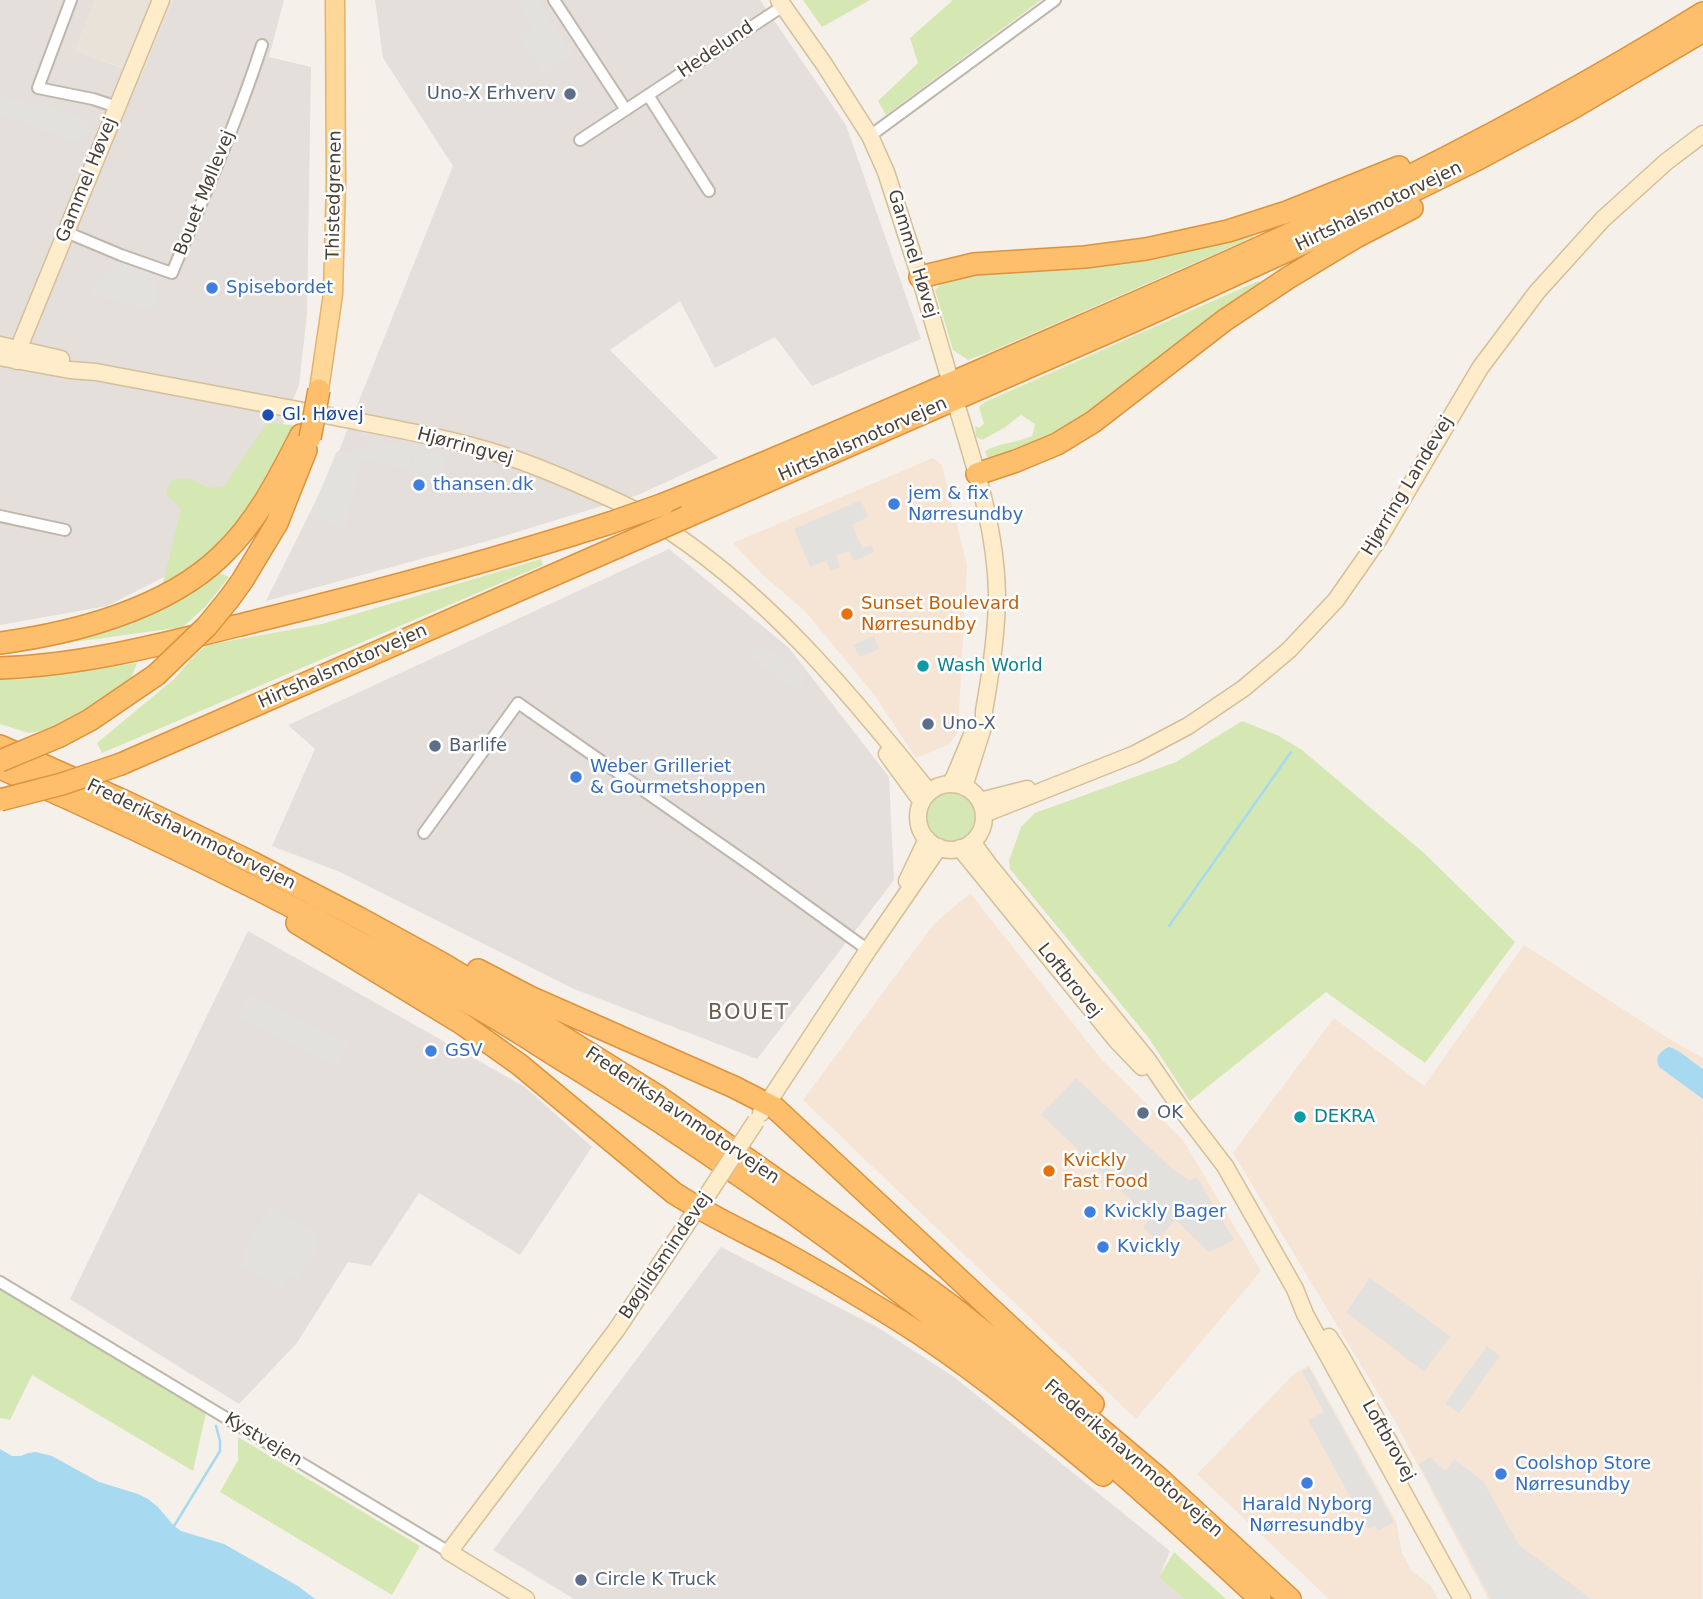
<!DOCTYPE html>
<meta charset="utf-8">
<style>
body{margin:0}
canvas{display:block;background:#f5f0ea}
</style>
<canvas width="1703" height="1599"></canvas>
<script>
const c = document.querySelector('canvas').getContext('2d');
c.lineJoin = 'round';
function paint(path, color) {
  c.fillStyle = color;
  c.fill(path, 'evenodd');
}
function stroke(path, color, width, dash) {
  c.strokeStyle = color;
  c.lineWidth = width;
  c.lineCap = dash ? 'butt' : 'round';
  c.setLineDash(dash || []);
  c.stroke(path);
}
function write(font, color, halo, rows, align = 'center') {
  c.font = font + ' "DejaVu Sans",sans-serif';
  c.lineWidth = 5;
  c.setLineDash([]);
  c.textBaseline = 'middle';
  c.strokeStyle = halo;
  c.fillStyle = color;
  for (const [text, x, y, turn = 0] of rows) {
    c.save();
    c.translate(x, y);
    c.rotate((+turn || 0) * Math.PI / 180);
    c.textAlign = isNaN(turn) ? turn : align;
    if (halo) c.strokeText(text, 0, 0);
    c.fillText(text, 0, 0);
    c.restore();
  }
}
paint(new Path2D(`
 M95 0H173L143 75 75 51Z`), '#e9e2d8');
paint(new Path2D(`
 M933 458 942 465 967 565 958 732 948 745 916 758 876 697 805 611 765 577 733 543Z
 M970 893 1101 1059 1183 1140 1261 1271 1136 1419 803 1100 934 924Z
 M1524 945 1666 1037 1703 1058 1702 1599H1488L1396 1423 1233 1153 1334 1018 1424 1086Z
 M1309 1365 1396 1521 1402 1553 1411 1570 1430 1585 1438 1599H1329L1197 1474 1295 1373Z`), '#f6e5d5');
paint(new Path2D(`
 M0 0H95L75 51 142 75 173 0H284L269 57 311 67 307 314 299 385 275 443 170 574 107 606 0 625Z
 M375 0H760L846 125 921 339 812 386 775 337 715 368 680 301 610 350 718 458 638 495 491 540 266 601 332 468 453 166 383 58Z
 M669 549 789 648 889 777 894 880 757 1059 574 989 340 872 272 846 315 749 288 725Z
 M248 931 525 1087 592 1147 520 1255 419 1193 371 1266 348 1262 297 1343 239 1404 70 1299Z
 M721 1247 877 1327 954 1377 1170 1551 1159 1577 1184 1599H574L493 1550Z`), '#e4dfdb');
paint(new Path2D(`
 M803 0H870L822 27Z
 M951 0H1041L886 115 878 101 918 63 910 38 952 1Z
 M1250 233 1254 237 990 352 968 360 953 350 935 290 942 283 956 277 1107 264 1191 250Z
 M1258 281 1261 285 1116 393 1054 434 1022 451 998 457H987L985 451C999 443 1016 443 1032 436L1035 424 1021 415 1004 428 982 440 976 437 975 426 979 428 984 424 979 407 985 402Z
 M267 423 293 425 277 464 255 501 228 534 197 562 163 583 181 509 166 494 171 480 188 478 210 488 224 486Z
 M541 559 543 565 102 753 97 743 174 679 195 655 207 645 322 624Z
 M215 571 229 577 206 606 183 627 52 645 72 640Z
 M137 663 130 681 99 705 54 728 29 733 0 724V679H25Z
 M1242 721 1279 736 1302 750 1424 853 1515 942 1425 1063 1326 992 1190 1101 1148 1037 1010 869 1009 861 1021 827 1035 813 1176 762Z
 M927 817a25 25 0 1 1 50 0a25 25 0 1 1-50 0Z
 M0 1289 206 1413 193 1471 32 1375 10 1420 0 1418Z
 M238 1437 420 1546 392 1595 220 1492 238 1460Z
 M1174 1552 1226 1599H1184L1159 1577Z`), '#d5e8b3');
paint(new Path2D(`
 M522 0H537L573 55 544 74 519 37 534 27 518 3Z
 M0 97 51 107 83 118 90 128 86 137 75 141 3 116 0 120Z
 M116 262 151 274 159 293 152 311 88 292Z
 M369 439 413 448 409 469 361 458 345 531 310 515 337 451 352 455 356 445 367 448Z
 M415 449 447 455 443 475 411 469Z
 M861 500 868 517 852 525 862 548 871 545 874 552 854 561 849 551 836 556 840 567 831 571 826 561 810 567 794 529Z
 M874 636 879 649 860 657 853 645Z
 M760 643 807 677 797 691 750 657Z
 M249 995 349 1044 338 1066 239 1018Z
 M1076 1078 1169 1166 1190 1181 1197 1177 1234 1240 1209 1252 1176 1220 1156 1240 1143 1227 1150 1219 1041 1114Z
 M271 1206 320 1235 314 1245 318 1248 298 1280 289 1275 280 1288 241 1265 244 1259 240 1256Z
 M1370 1278 1450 1336 1424 1372 1346 1312Z
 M1487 1346 1500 1356 1459 1413 1445 1404Z
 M1309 1368 1394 1522 1378 1531 1375 1526 1368 1529 1308 1420 1324 1412 1302 1371Z
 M1430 1457 1445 1471 1454 1459 1483 1481 1519 1545 1591 1599H1491L1419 1464Z`), '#e3e1de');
paint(new Path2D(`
 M1669 1047C1679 1049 1693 1063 1703 1069V1099L1659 1067C1655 1056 1659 1052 1669 1047Z
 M0 1449 12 1456H21L28 1453 36 1452 52 1456 99 1482 138 1494 148 1499 158 1507 174 1526 181 1531 224 1544 298 1586 315 1599H0Z`), '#a7d9f0');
stroke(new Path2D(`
 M1169 926 1291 752
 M174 1526 220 1451V1441L216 1426`), '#a7d9f0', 2.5);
const street = new Path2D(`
 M71 0 38 88 93 99 117 107
 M554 0 626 110
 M648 95 709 191
 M870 136 1055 0
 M580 140 783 6
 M66 232 121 255 172 273C203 198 237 123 262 45
 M0 516 65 530
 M424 833 518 703 756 869 868 950
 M0 1282 449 1552`);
const secondary = new Path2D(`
 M779 0 824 64 870 136 886 172 920 277 948 373
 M0 345 61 359
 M0 357 70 370 96 372C172 386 249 401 325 415 385 427 447 437 506 456 534 465 562 477 589 489 610 498 631 507 651 519 763 588 848 691 929 792
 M17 361 22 340 161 0
 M958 410C976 470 996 530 997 594 997 633 991 672 984 711V724L964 787
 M887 754 922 802
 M949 784 954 778 972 735
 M918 817a33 33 0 1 1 66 0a33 33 0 1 1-66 0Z
 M980 801 1027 789
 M984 814 1135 754 1188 726 1244 688 1289 650 1336 600 1380 537 1480 368 1537 292 1603 219 1666 162 1703 134
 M972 842 989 865 1147 1059 1182 1110 1225 1166 1295 1289 1305 1314 1462 1599
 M960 848 1117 1041 1142 1067
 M907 881 927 839
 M761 1113 868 950 939 847
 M1329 1337 1341 1356 1403 1467
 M526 1599 449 1552 617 1329 704 1198`);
const primary = new Path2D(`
 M319 390 333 294 336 182 335 0`);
const highway = new Path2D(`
 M920 277 974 264 1085 257 1146 249 1228 231 1287 212 1399 167
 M977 474 1016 461 1057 444 1093 422 1225 320 1288 278 1356 237 1412 208
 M664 504C805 447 945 386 1084 325 1174 286 1265 247 1353 204 1473 146 1590 83 1703 13
 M686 517 1134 321 1350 222 1478 159 1571 109 1703 31
 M229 599 242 581 277 523 306 450
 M0 643C75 633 166 609 221 556 257 522 279 478 301 435
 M0 668C87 665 172 642 256 621 375 592 494 560 610 523
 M60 736 90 720 156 675
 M0 746 124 801 251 862 361 919 443 964 520 1010 659 1097 851 1232 954 1308 1013 1355 1161 1480 1290 1599
 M121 764 636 539
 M0 768C168 842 332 923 490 1015 519 1032 546 1050 574 1067 821 1220 1049 1400 1260 1599
 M297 923 461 1023 520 1065 674 1193C708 1215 745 1232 781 1251 821 1273 861 1297 900 1321 972 1366 1037 1421 1103 1475
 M478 970 530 997 734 1087 775 1108 1093 1404`);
stroke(street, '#c0b7ac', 14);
stroke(secondary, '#d4bf9a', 19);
stroke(primary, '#e4b368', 21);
stroke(highway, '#dd923b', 24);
stroke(street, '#fff', 10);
stroke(secondary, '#feecca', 16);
stroke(primary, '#fed799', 18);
stroke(highway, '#fdbf6c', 21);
const secondaryBridge = new Path2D(`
 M708 1194 756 1121`);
const highwayBridge = new Path2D(`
 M310 438 319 390
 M610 523 664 504
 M636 539 686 517
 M156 675 207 626 229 599
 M0 761 60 736
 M0 800 62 784 121 764`);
stroke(secondaryBridge, '#d4bf9a', 19, []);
stroke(highwayBridge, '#dd923b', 24, []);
stroke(secondaryBridge, '#feecca', 16);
stroke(highwayBridge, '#fdbf6c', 21);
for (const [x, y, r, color] of [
 [570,94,7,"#5c6f8a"],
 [212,288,7,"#3f7fe0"],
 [268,415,7,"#1a4fb4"],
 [419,485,7,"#3f7fe0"],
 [894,504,7,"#3f7fe0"],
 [847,614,7,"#e8710a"],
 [923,666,7,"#0f9aa8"],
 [928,724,7,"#5c6f8a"],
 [435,746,7,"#5c6f8a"],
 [576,777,7,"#3f7fe0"],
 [431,1051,7,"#3f7fe0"],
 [1143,1113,7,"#5c6f8a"],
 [1300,1117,7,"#0f9aa8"],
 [1049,1171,7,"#e8710a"],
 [1090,1212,7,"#3f7fe0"],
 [1103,1247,7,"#3f7fe0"],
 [1501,1474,7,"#3f7fe0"],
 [1307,1483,7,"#3f7fe0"],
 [581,1580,7,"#5c6f8a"]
]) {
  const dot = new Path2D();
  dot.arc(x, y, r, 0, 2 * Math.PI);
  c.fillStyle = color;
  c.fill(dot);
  stroke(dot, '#fff', 2.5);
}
write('18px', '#494038', '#fff', [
 ["Hedelund",716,50,-34],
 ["Gammel Høvej",87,180,-68],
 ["Bouet Møllevej",205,193,-68],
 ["Thistedgrenen",335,195,-89],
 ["Hirtshalsmotorvejen",1379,207,-26],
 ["Gammel Høvej",912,254,73],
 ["Hirtshalsmotorvejen",863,440,-24],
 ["Hjørringvej",465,447,15],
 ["Hjørring Landevej",1408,486,-59],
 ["Hirtshalsmotorvejen",343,667,-24],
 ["Frederikshavnmotorvejen",191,835,26],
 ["Loftbrovej",1069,981,51],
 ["Frederikshavnmotorvejen",682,1116,34],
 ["Bøgildsmindevej",666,1256,-56],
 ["Kystvejen",263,1440,31],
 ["Loftbrovej",1388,1441,61],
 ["Frederikshavnmotorvejen",1133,1459,41]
]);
write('18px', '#4e5e75', '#fff', [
 ["Uno-X Erhverv",556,94,"right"],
 ["Uno-X",942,724],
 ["Barlife",449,746],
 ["OK",1157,1113],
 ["Circle K Truck",595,1580]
], 'left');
write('18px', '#366cbe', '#fff', [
 ["Spisebordet",226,288],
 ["thansen.dk",433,485],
 ["jem & fix",908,494],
 ["Nørresundby",908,515],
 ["Weber Grilleriet",590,767],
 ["& Gourmetshoppen",590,788],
 ["GSV",445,1051],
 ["Kvickly Bager",1104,1212],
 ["Kvickly",1117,1247],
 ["Coolshop Store",1515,1464],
 ["Nørresundby",1515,1485],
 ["Harald Nyborg",1307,1505,"center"],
 ["Nørresundby",1307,1526,"center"]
], 'left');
write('18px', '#164399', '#fff', [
 ["Gl. Høvej",282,415]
], 'left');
write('18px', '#c56008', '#fff', [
 ["Sunset Boulevard",861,604],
 ["Nørresundby",861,625],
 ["Kvickly",1063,1161],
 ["Fast Food",1063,1182]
], 'left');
write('18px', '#0d838f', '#fff', [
 ["Wash World",937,666],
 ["DEKRA",1314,1117]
], 'left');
c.letterSpacing = '2px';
write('21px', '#6b5d4f', '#fff', [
 ["BOUET",749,1014]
]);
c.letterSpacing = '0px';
</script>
